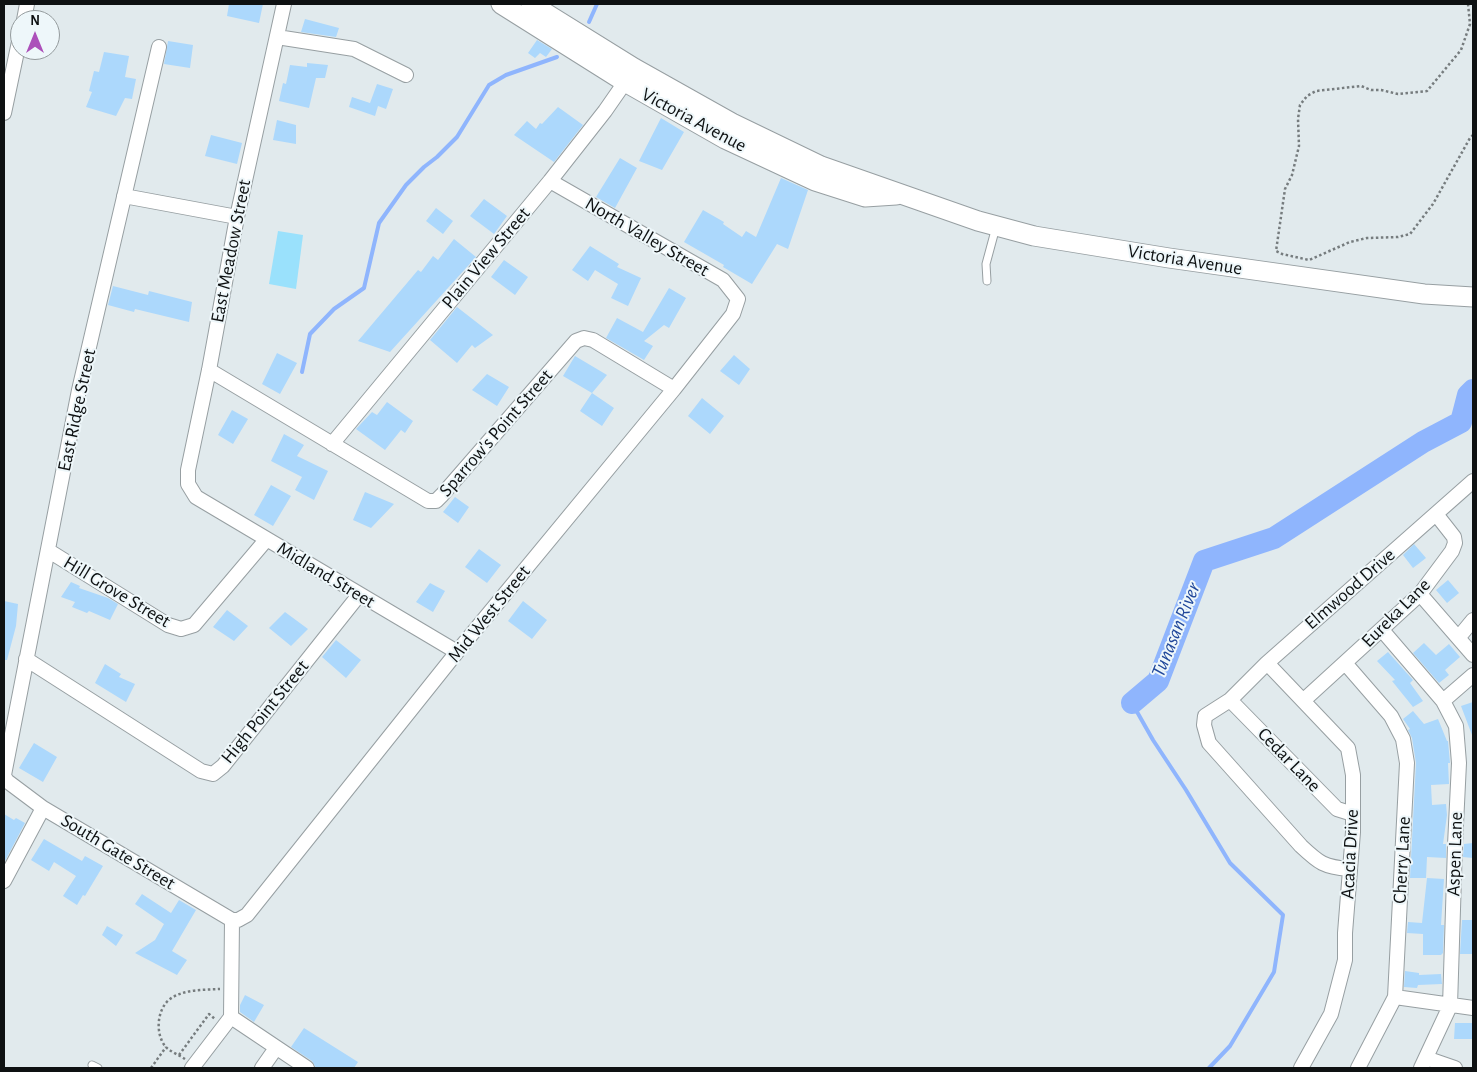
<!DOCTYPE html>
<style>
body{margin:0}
#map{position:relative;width:1477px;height:1072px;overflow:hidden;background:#e1eaed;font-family:"Alegreya Sans",sans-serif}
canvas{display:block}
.frame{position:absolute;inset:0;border:5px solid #0e1112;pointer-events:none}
.north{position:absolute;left:10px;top:10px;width:50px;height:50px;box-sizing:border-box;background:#eef7fa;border:1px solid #949b9d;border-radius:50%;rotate:0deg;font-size:14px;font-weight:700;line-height:20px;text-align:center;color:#0e1112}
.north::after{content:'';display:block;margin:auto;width:18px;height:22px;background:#ac50ba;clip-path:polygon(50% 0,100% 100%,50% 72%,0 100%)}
</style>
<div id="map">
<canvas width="1477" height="1072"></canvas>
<div class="frame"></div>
<div class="north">N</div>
</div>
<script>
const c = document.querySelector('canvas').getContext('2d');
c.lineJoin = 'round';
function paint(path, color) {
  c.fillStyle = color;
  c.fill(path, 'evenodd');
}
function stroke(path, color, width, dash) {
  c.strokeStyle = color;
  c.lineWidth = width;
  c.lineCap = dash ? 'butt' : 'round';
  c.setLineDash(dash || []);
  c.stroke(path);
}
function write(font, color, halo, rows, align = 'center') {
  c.font = font + ' "Alegreya Sans",sans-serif';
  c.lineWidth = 4;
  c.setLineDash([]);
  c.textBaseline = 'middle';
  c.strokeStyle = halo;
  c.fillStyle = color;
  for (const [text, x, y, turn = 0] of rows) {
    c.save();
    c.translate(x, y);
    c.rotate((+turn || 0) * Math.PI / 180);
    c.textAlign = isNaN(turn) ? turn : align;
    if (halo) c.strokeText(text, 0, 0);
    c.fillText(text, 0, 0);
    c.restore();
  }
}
paint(new Path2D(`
 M278 231 303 235 296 289 269 284Z`), '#9ae1fc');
stroke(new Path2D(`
 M589 22 597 4
 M302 372 310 334 334 309 364 288 379 223 406 185 424 167 437 157 457 137 489 85 506 75 557 57
 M1132 703 1153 740 1186 790 1230 863 1283 915 1274 972 1230 1046 1209 1068`), '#8fb5fd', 4);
stroke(new Path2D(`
 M1132 703 1158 681 1204 561 1274 538 1423 442 1461 422 1468 395 1473 390`), '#8fb5fd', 22);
paint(new Path2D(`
 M229 4H263L259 23 227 16Z
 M305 19 339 28 336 37 301 32Z
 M537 40 552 49 546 57 540 53 535 58 528 53Z
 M168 41 193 45 190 68 164 64Z
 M104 52 129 56 125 77 136 79 132 99 125 98 116 116 86 107 92 92 89 91 94 71 99 72Z
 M307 63 328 65 325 78H316L309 108 279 101 283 83 286 84 290 65 307 67Z
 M377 84 393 89 386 109 378 106 375 116 349 107 352 97 370 103Z
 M558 107 583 125 554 162 514 135 527 121 536 129 540 123 542 124Z
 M661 118 684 132 662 170 639 161Z
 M277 120 296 125V144L273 140Z
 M211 135 242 143 237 164 205 156Z
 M620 158 637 168 615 208 596 197Z
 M781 178 808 190 788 249 777 244 752 284 723 267 724 265 684 242 703 210 724 222 723 224 742 237 746 231 756 237Z
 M484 199 507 216 494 234 470 216Z
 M436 208 453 221 443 234 426 221Z
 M454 239 476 257 390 352 358 341 418 270 421 272 433 256 438 260Z
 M590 246 619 264 617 267 641 278 628 306 611 298 618 284 595 270 588 281 572 270Z
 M504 260 528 277 515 295 491 277Z
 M113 286 148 295 149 291 192 302 189 322 135 309 134 312 108 305Z
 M669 288 686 298 669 328 664 325 644 341 653 346 644 360 606 338 617 318 643 332Z
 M457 307 493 335 475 348 472 345 457 363 430 340Z
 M277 353 297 363 280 394 262 384Z
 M734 355 750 369 739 385 720 371Z
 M575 356 607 375 592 393 563 376Z
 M487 374 509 387 497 406 472 390Z
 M592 393 614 408 602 426 580 411Z
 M702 398 724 416 710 434 688 416Z
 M387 402 413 421 405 433 401 430 385 450 356 429 372 412 377 415Z
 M232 410 248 419 233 444 218 435Z
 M284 434 304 445 297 456 328 471 314 500 295 490 302 477 271 461Z
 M271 485 291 496 273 526 254 515Z
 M365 492 394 504 371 528 353 520Z
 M455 497 469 507 458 523 443 512Z
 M1414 544 1426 558 1413 568 1403 555Z
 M479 549 501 565 487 583 465 567Z
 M1448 580 1459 593 1447 603 1436 590Z
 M71 582 80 586 79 588 108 598 118 604 110 620 89 611 87 613 72 607 75 602 61 597Z
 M430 583 445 591 433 612 416 602Z
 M4 601 18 604 16 626 7 660H4Z
 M523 601 547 620 532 639 508 621Z
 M227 610 248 626 234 641 213 627Z
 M285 612 308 629 291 646 269 628Z
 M336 640 361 660 346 678 322 657Z
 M1424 643 1436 655 1449 644 1460 657 1445 670 1449 675 1439 683 1413 653Z
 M1388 652 1413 680 1410 683 1423 701 1413 707 1392 681 1395 680 1377 661Z
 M105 664 121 674 119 677 135 684 126 702 95 683Z
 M1473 702V735H1472L1461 706Z
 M1413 711 1424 724 1438 719 1447 741H1448L1450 763H1448L1449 784 1431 785 1432 805 1446 804 1447 815 1443 844H1446V858L1427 857 1426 878H1410L1416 763 1412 738 1408 730 1410 729 1403 719Z
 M34 743 57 757 43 782 19 768Z
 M4 814 14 820 16 818 25 823 4 863Z
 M44 839 82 861 85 856 103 866 85 896 83 895 77 905 63 896 76 876 54 862 49 871 31 860Z
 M1473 843V858L1463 857 1464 844Z
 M1427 878 1444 879 1441 925H1444L1443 953 1441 955H1423V934L1407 933 1408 922 1422 923Z
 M142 894 171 913 179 900 196 910 172 951 187 960 177 975 135 953 155 940 164 924 135 904Z
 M1462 920H1473V954H1460Z
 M107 926 123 935 116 946 102 935Z
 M1405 971 1419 973V975L1441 974 1442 984 1418 985 1417 988 1404 987Z
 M245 995 264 1005 254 1022 240 1012V1005Z
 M1455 1023H1473V1039H1454Z
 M304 1028 358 1062 354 1068H316L312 1061 291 1047Z`), '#acd8fc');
const lane = new Path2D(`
 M987 281 986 264 996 227
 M92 1065 98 1068`);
const street = new Path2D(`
 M284 4 237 217 209 370 188 470V484L196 497 457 652
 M24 20 27 4
 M277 37 354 49 406 75
 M4 113 20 37
 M124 196 237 217
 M209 370 428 501H436L442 495 576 341 584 338 593 340 674 389
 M332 444 550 181 605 111 630 75
 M49 551 168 625 181 629 194 625 266 540
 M1420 594 1473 655
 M1382 630 1443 701 1456 726 1459 763 1455 845 1450 1006 1421 1068
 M1459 637 1473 620
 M26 659 201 771 213 774 223 766 359 595
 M1267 663 1348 748 1353 775V832L1345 933V960L1331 1014 1301 1068
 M1345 663 1391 716 1403 739 1407 763 1395 997 1358 1068
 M1230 700 1337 809 1353 814
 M1304 700 1420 594 1452 551 1455 543 1454 537 1436 514
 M1443 701 1473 675
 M4 775 79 390 159 47
 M4 776 7 781 43 808 232 920
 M1349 869C1324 867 1319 863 1301 846L1209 743 1204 725 1205 716 1230 700 1267 663 1473 481
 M4 881 43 808
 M232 920H238L247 915 457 652 674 389 733 314 738 299 723 280 550 181
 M1395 997 1473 1008
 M231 1017 307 1068
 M1426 1058 1455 1068
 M192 1068 231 1017 232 920
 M262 1068 276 1048`);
const secondary = new Path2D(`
 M501 4 625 82 725 139 815 181 865 197 896 195
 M531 4 634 68 732 123 821 166 978 221 1034 236 1169 258 1424 294 1473 297`);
stroke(lane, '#979fa2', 9);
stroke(street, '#979fa2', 16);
stroke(secondary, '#979fa2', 21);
stroke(new Path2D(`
 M1468 4 1470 24 1461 50 1427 91 1398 94 1381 90H1371L1361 86 1316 91 1307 96 1300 105 1298 119 1299 146 1292 175 1285 189 1276 251 1282 254 1309 260 1350 242 1367 238 1398 237 1410 234 1433 204 1470 138 1473 135
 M179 1055 209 1014 215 1019
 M185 1059C179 1055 169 1051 165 1046 155 1033 157 1009 170 999 184 989 203 990 220 989
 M151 1068 166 1047`), '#767c7e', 2.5, [2.5, 2.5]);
stroke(lane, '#fff', 7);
stroke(street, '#fff', 14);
stroke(secondary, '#fff', 19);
write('19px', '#0e1112', '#eef7fa', [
 ["Victoria Avenue",694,120,28],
 ["North Valley Street",647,237,30],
 ["East Meadow Street",231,251,-79],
 ["Plain View Street",486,258,-50],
 ["Victoria Avenue",1185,260,9],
 ["East Ridge Street",77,410,-78],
 ["Sparrow's Point Street",496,433,-49],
 ["Midland Street",326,575,31],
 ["Elmwood Drive",1350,589,-41],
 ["Hill Grove Street",117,592,31],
 ["Eureka Lane",1396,613,-45],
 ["Mid West Street",489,614,-51],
 ["High Point Street",265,712,-51],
 ["Cedar Lane",1289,760,46],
 ["South Gate Street",118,852,31],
 ["Acacia Drive",1350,854,-87],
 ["Aspen Lane",1455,854,-88],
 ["Cherry Lane",1402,860,-87]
]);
write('italic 20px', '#20479a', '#eef7fa', [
 ["Tunasan River",1176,630,-68]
]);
</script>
